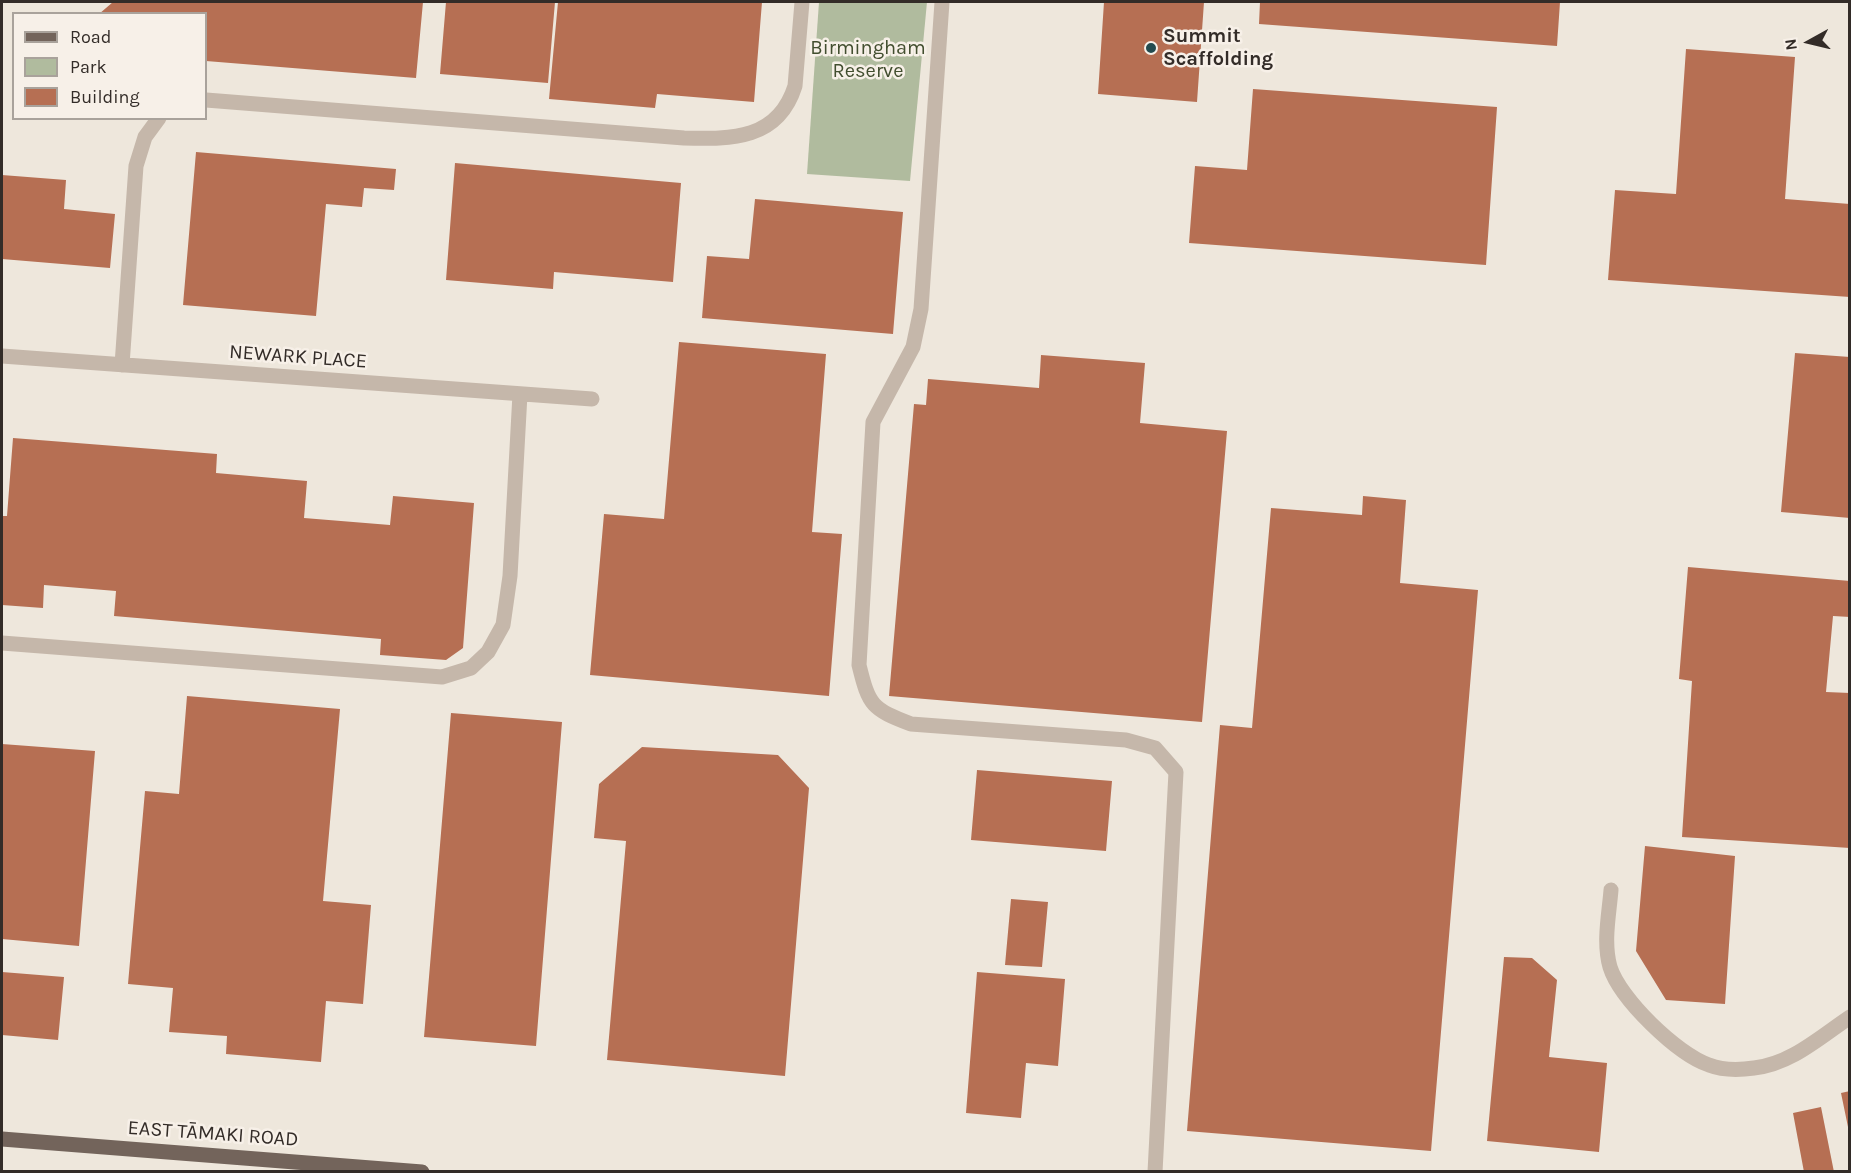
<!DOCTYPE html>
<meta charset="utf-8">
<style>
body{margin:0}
#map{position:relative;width:1851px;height:1173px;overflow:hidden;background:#eee7dc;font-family:Karla,sans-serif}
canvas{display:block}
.frame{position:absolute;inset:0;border:3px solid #332c28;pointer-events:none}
.legend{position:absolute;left:12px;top:12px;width:195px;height:108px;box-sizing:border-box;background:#f7f0e8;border:2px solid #a9a29b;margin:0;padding:8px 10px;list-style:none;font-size:18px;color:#332c28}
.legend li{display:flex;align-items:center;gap:12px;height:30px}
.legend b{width:30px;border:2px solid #a9a29b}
.north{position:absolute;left:1779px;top:12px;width:60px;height:60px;-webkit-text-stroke:4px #f7f0e8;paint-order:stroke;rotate:262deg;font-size:16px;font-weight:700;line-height:24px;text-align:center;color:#332c28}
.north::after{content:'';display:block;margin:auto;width:21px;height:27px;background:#332c28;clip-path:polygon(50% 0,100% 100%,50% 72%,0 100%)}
</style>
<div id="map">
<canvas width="1851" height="1173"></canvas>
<div class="frame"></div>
<ul class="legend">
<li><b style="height:8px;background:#73645b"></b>Road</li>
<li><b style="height:16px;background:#b0bb9e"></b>Park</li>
<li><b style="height:16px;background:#b66f53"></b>Building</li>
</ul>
<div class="north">N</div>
</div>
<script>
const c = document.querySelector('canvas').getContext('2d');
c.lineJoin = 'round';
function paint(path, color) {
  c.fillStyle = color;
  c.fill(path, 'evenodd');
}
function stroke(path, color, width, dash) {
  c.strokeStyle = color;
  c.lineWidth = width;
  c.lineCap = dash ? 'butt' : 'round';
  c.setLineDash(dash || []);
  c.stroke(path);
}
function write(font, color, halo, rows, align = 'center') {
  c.font = font + ' Karla,sans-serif';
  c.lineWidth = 5;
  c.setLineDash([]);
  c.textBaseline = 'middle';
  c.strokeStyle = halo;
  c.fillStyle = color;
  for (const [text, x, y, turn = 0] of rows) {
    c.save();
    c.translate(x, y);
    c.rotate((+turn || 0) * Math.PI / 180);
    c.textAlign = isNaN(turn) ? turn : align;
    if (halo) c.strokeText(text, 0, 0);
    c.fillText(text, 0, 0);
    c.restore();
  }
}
paint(new Path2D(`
 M819 2H927L910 181 807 174Z`), '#b0bb9e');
paint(new Path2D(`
 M113 2H423L416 78 206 61V14H99Z
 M446 2H555L548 83 440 74Z
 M558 2H762L754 102 657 94 655 108 549 99Z
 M1104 2H1204L1197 102 1098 94Z
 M1260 2H1560L1557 46 1259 24Z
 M1686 49 1795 57 1785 199 1850 204V297L1608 280 1615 190 1676 194Z
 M1253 89 1497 107 1486 265 1189 243 1195 166 1247 170Z
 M196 152 396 169 394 190 364 188 362 207 326 204 316 316 183 305Z
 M455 163 681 183 673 282 554 272 553 289 446 280Z
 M2 175 66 180 64 209 115 214 110 268 2 259Z
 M755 199 903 212 893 334 702 318 707 256 749 259Z
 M679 342 826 354 812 532 842 534 829 696 590 675 604 514 664 519Z
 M1795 353 1850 357V518L1781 512Z
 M1041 355 1145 363 1140 423 1227 431 1202 722 889 696 914 404 926 405 928 379 1039 388Z
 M13 438 217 454 216 473 307 481 304 518 390 525 393 496 474 503 463 648 446 660 380 655 381 639 114 616 116 591 44 585 43 608 2 605V516H7Z
 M1363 496 1406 500 1400 583 1478 590 1431 1151 1187 1131 1220 725 1252 728 1271 508 1362 515Z
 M1688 567 1850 581V617L1833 616 1826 692 1850 693V848L1682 837 1692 681 1679 679Z
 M187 696 340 709 323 901 371 905 363 1004 326 1001 321 1062 226 1054 227 1036 169 1032 173 988 128 984 145 791 179 794Z
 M451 713 562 722 536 1046 424 1037Z
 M2 744 95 751 79 946 2 939Z
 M642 747 778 755 809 788 785 1076 607 1060 626 841 594 838 599 784Z
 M977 770 1112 781 1106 851 971 840Z
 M1645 846 1735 856 1725 1004 1666 1000 1636 951Z
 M1011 899 1048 902 1042 967 1005 965Z
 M1504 957 1532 958 1557 980 1549 1057 1607 1063 1599 1152 1487 1141Z
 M2 972 64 977 58 1040 2 1035Z
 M977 972 1065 979 1058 1066 1026 1063 1021 1118 966 1113Z
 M1850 1091V1127H1848L1841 1093Z
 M1821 1107 1834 1172H1804L1793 1113Z`), '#b66f53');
stroke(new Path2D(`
 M942 2 921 309 913 347 873 422 859 665C869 706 872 709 911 724L1126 740 1155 748 1176 772 1155 1172
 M206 100 684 138C732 139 778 140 795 86L802 2
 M2 356 592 399
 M122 365 136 166 145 137 159 118
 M2 643 442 677 471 668 488 652 503 625 510 576 520 394
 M1611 890C1609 915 1603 942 1610 967 1620 999 1677 1054 1709 1065 1722 1070 1740 1070 1754 1068 1791 1064 1820 1037 1850 1017`), '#c5b7aa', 15);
stroke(new Path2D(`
 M2 1139 422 1172`), '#73645b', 15);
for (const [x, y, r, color] of [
 [1151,48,6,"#234b4f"]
]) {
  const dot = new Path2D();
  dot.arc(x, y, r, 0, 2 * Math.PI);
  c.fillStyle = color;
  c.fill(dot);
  stroke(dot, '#f7f0e8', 2);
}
write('bold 20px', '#332c28', '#f7f0e8', [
 ["Summit",1163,36],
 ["Scaffolding",1163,59]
], 'left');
write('20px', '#424e2f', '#f7f0e8', [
 ["Birmingham",868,48],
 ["Reserve",868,71]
]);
write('20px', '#332c28', '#f7f0e8', [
 ["NEWARK PLACE",298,357,4],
 ["EAST TĀMAKI ROAD",213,1134,4]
]);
</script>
